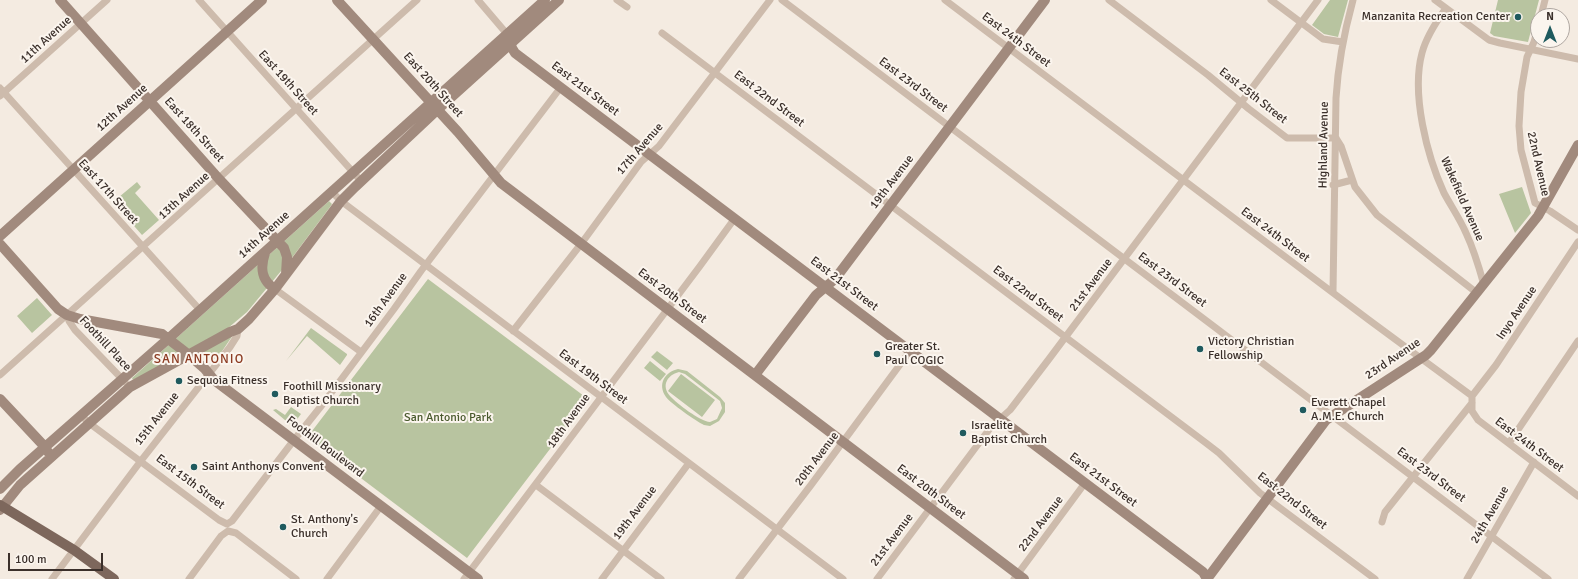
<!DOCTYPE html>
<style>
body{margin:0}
#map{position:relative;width:1578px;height:579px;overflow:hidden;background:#f4ebe1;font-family:Signika,sans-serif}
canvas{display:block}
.north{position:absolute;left:1530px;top:8px;width:40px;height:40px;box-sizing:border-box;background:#fbf5ee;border:1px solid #aea6a0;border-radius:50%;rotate:0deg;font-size:11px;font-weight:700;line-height:16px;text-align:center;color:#3b302b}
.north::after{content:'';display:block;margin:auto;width:14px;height:18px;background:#1f5a5e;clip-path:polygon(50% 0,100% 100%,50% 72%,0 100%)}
.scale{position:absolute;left:8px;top:553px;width:95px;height:18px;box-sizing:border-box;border:2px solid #3b302b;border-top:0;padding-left:5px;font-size:12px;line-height:14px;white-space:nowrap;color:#3b302b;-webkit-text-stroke:3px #fbf5ee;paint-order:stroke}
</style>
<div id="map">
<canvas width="1578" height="579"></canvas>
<div class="north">N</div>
<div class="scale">100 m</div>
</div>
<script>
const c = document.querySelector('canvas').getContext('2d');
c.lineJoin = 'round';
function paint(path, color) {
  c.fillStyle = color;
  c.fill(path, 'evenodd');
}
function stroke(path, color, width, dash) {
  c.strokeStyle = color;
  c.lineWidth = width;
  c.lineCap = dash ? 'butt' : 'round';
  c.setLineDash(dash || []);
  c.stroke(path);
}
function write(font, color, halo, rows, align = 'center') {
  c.font = font + ' Signika,sans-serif';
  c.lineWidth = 4;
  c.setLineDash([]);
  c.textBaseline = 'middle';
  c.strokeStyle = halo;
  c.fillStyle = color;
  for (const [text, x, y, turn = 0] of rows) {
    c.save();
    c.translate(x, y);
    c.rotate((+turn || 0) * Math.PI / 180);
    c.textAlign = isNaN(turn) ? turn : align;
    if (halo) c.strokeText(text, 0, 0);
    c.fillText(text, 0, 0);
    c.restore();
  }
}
paint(new Path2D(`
 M1330 0H1348L1338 37 1324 34 1312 25Z
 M1498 0H1539L1528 42 1494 36 1490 33Z
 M137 182 141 187 135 193 159 220 142 235 113 202Z
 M1522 187 1531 213 1515 233 1499 194Z
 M329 201 332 204 330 207 291 259 247 312 221 334 233 335 214 363 196 347 133 380 132 378Z
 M428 279 588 399 467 558 309 439V435Z
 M37 298 52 315 32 333 17 316Z
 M311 328 347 354V355L340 365 307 336 286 361Z
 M657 351 673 363 667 370 651 357Z
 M650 361 666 374 660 381 644 368Z
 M678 369 687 371 720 397 725 403V412L719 421 710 426 704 425C696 421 670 403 666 397 657 384 665 372 678 369ZM679 372 685 374 720 401 722 408 717 419 710 422C700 421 677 404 670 396 661 386 667 375 679 372Z
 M681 374 715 400 702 417 668 391Z
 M291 407 301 414 292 426 273 410 276 409 285 415Z`), '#b8c4a0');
stroke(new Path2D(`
 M199 0 361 181
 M478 0 507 34
 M617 0 627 7
 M782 0 1548 579
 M945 0 1369 320 1472 396V411L1478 420 1578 496
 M1109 0 1208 75 1249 109 1287 138H1336
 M1271 0 1323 39 1343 42
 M1435 0 1489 40 1500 43 1578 59
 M1446 8C1436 22 1426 37 1422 53 1411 94 1427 156 1444 193 1451 206 1460 219 1466 233 1474 250 1479 267 1484 285
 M1541 16 1545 0
 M1538 28 1534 42 1527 57 1521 92 1519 126 1521 150 1535 203 1550 211 1578 230
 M662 33 1206 443 1219 453 1260 493 1375 579
 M0 88 200 310
 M0 96 107 0
 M1336 138 1341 146 1355 187 1377 215 1477 293
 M1333 185 1352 180
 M332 192 341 201 843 579
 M275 289 361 352
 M1333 292 1336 98C1338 64 1344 33 1353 0
 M67 315 69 321 75 330 125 382
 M513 331 581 244 641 162 659 146 770 0
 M0 375 417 0
 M1472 396 1496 365 1578 242
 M81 415 89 423 219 520 227 524 232 521 294 440 322 405 394 309 421 271 561 87
 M1509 443 1578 341
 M536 485 661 579
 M1382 522 1385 512 1472 403
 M52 579 140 462 230 347 237 336 238 329
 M189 579 221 536 228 531 236 533 296 579
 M327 579 381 506
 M464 579 700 266 735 218
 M602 579 689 463
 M739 579 811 485 910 351
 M877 579 991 427 1010 410 1049 359 1318 0
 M1014 579 1085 483
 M1467 579 1534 462`), '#cdbbac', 7);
stroke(new Path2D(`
 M60 0 219 179 284 248 287 257 286 274
 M337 0 458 132 501 183 1024 579
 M507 34 512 48 515 53 1203 572 1207 579
 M0 236 262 0
 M0 244 58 309 67 315 80 319 162 334 189 355 205 369 214 380 478 579
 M265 253C260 268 261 280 275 289
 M755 375 816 295 835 279 1045 0
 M0 399 45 447 48 452
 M0 489 20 469 168 339 545 0
 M0 510 20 485 130 387 230 332 238 329 249 319 275 289 341 201 355 187 437 110 559 0
 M1207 579 1326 420 1426 355 1431 350 1538 216 1578 145`), '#a18a7d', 10);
stroke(new Path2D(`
 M0 505 74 550 114 579`), '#7d675c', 10);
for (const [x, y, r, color] of [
 [1518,17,4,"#1f5a5e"],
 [1200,349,4,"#1f5a5e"],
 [877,354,4,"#1f5a5e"],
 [179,381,4,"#1f5a5e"],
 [275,394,4,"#1f5a5e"],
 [1303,410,4,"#1f5a5e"],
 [963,433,4,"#1f5a5e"],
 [194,467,4,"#1f5a5e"],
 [283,527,4,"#1f5a5e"]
]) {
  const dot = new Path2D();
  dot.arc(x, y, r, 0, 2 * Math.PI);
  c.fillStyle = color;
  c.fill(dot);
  stroke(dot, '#fbf5ee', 1.5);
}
write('12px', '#3b302b', '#fbf5ee', [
 ["Manzanita Recreation Center",1510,17,"right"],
 ["Victory Christian",1208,342],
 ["Fellowship",1208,356],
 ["Greater St.",885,347],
 ["Paul COGIC",885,361],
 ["Sequoia Fitness",187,381],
 ["Foothill Missionary",283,387],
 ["Baptist Church",283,401],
 ["Everett Chapel",1311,403],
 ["A.M.E. Church",1311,417],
 ["Israelite",971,426],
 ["Baptist Church",971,440],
 ["Saint Anthonys Convent",202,467],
 ["St. Anthony's",291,520],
 ["Church",291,534]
], 'left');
write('12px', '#3b302b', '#fbf5ee', [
 ["11th Avenue",46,40,-42],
 ["East 24th Street",1016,40,37],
 ["East 19th Street",288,83,48],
 ["East 20th Street",433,85,48],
 ["East 23rd Street",913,85,37],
 ["East 21st Street",585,89,37],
 ["East 25th Street",1253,96,38],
 ["East 22nd Street",769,99,37],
 ["12th Avenue",122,108,-42],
 ["East 18th Street",194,130,48],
 ["Highland Avenue",1324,145,-89],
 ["17th Avenue",640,149,-49],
 ["22nd Avenue",1538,164,77],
 ["19th Avenue",892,182,-53],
 ["East 17th Street",108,192,48],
 ["13th Avenue",184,196,-42],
 ["Wakefield Avenue",1462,199,66],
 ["14th Avenue",264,235,-42],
 ["East 24th Street",1275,235,37],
 ["East 23rd Street",1172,280,37],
 ["East 21st Street",844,284,37],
 ["21st Avenue",1091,285,-53],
 ["East 22nd Street",1028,294,37],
 ["East 20th Street",672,296,37],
 ["16th Avenue",386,300,-54],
 ["Inyo Avenue",1517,313,-56],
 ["Foothill Place",105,344,47],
 ["23rd Avenue",1393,359,-34],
 ["East 19th Street",593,377,37],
 ["15th Avenue",157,419,-52],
 ["18th Avenue",569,421,-54],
 ["East 24th Street",1529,445,37],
 ["Foothill Boulevard",325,447,37],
 ["20th Avenue",817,459,-53],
 ["East 23rd Street",1431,475,37],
 ["East 21st Street",1103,480,37],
 ["East 15th Street",190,482,37],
 ["East 20th Street",931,492,37],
 ["East 22nd Street",1292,501,38],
 ["19th Avenue",635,513,-53],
 ["24th Avenue",1490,515,-60],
 ["22nd Avenue",1041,524,-53],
 ["21st Avenue",892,540,-53]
]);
write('12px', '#4a5a2e', '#fbf5ee', [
 ["San Antonio Park",448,418]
]);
c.letterSpacing = '1px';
write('13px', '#8c3b22', '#fbf5ee', [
 ["SAN ANTONIO",199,360]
]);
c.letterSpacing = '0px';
</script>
